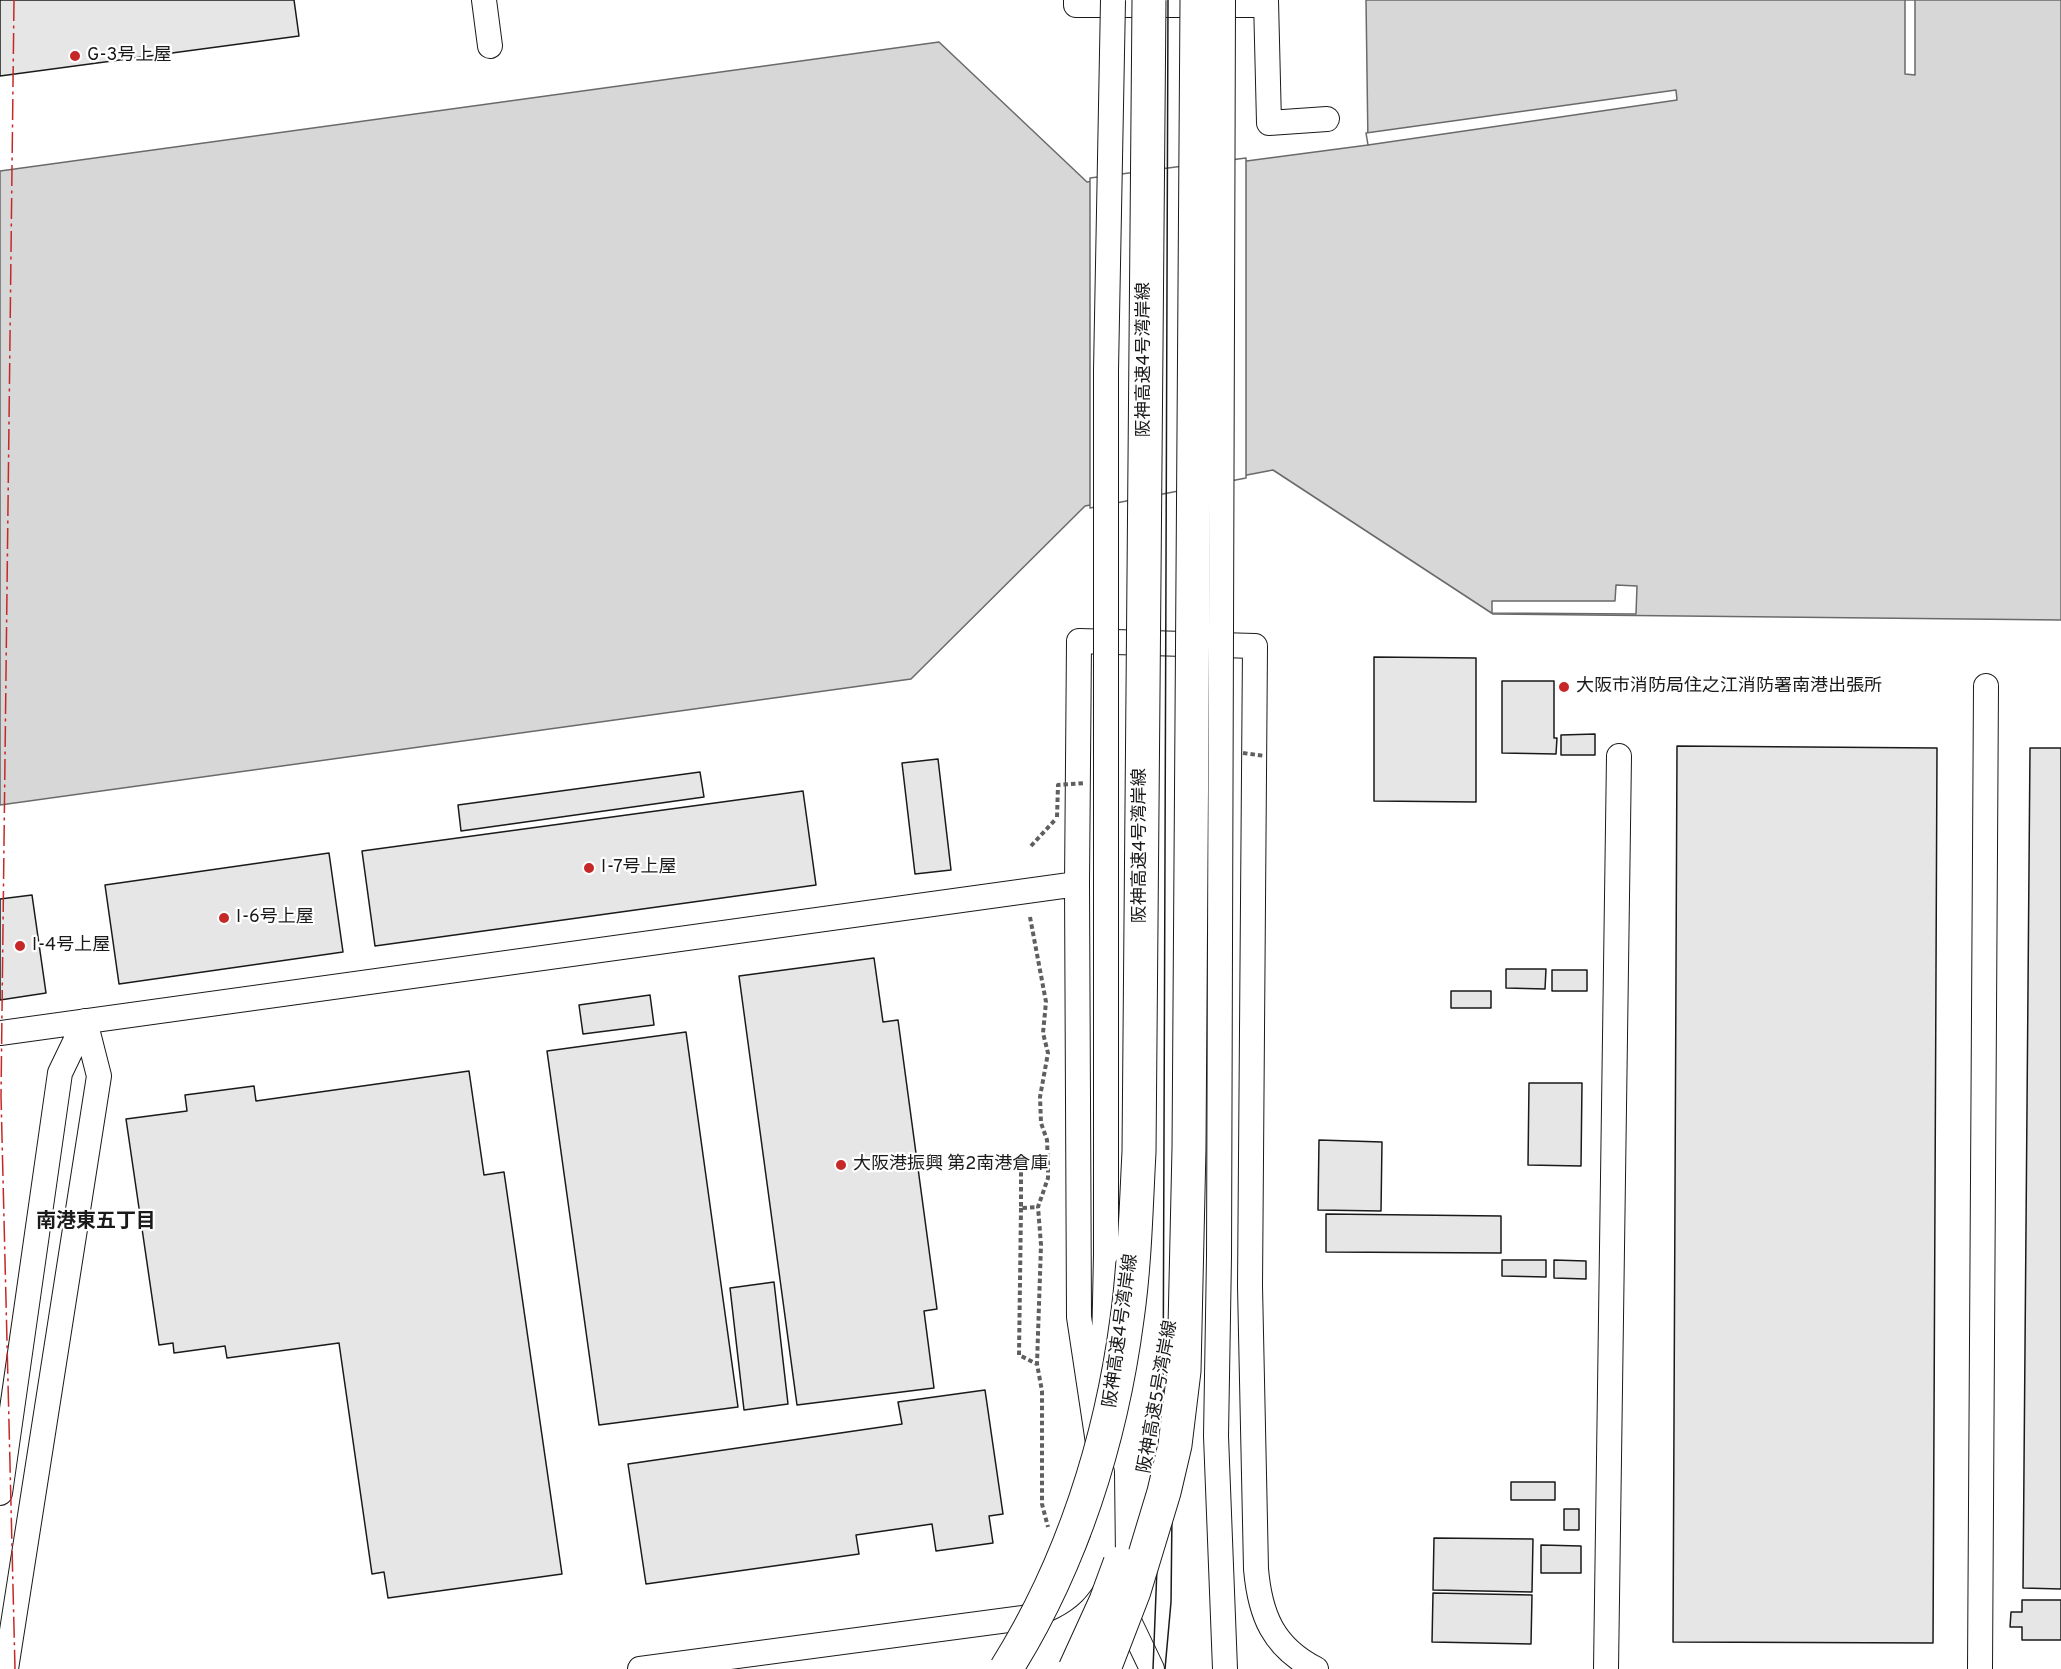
<!DOCTYPE html>
<meta charset="utf-8">
<style>
body{margin:0}
canvas{display:block;background:#fff}
</style>
<canvas width="2061" height="1669"></canvas>
<script>
const c = document.querySelector('canvas').getContext('2d');
c.lineJoin = 'round';
function paint(path, color) {
  c.fillStyle = color;
  c.fill(path, 'evenodd');
}
function stroke(path, color, width, dash) {
  c.strokeStyle = color;
  c.lineWidth = width;
  c.lineCap = dash ? 'butt' : 'round';
  c.setLineDash(dash || []);
  c.stroke(path);
}
function write(font, color, halo, rows, align = 'center') {
  c.font = font + ' Overpass,"Noto Sans JP",sans-serif';
  c.lineWidth = 4.5;
  c.setLineDash([]);
  c.textBaseline = 'middle';
  c.strokeStyle = halo;
  c.fillStyle = color;
  for (const [text, x, y, turn = 0] of rows) {
    c.save();
    c.translate(x, y);
    c.rotate((+turn || 0) * Math.PI / 180);
    c.textAlign = isNaN(turn) ? turn : align;
    if (halo) c.strokeText(text, 0, 0);
    c.fillText(text, 0, 0);
    c.restore();
  }
}
const water = new Path2D(`
 M1366 0H2061V620L1493 614 1273 470 1085 506 911 679 0 805V171L939 42 1087 182 1368 145Z`);
paint(water, '#d7d7d7');
stroke(water, '#6a6a6a', 1.5);
const pier = new Path2D(`
 M1905 0H1915V75L1905 74Z
 M1676 90 1677 100 1368 145 1366 133Z
 M1246 158V478L1090 508V178Z
 M1616 585 1637 586 1636 614 1492 613V601H1615Z`);
paint(pier, '#fff');
stroke(pier, '#6a6a6a', 1.5);
const building = new Path2D(`
 M0 0H294L299 36 0 76Z
 M1374 657 1476 658V802L1374 801Z
 M1502 681H1554V738H1557L1556 754 1502 753Z
 M1595 734V755H1561V735Z
 M1677 746 1937 748 1933 1643 1673 1642Z
 M2030 748H2061V1589L2023 1588Z
 M938 759 951 870 915 874 902 763Z
 M700 772 704 797 461 831 458 805Z
 M803 791 816 885 375 946 362 851Z
 M329 853 343 952 119 984 105 885Z
 M32 895 46 993 0 1000V899Z
 M874 958 883 1022 898 1020 937 1309 924 1311 934 1388 797 1405 739 976Z
 M1506 969H1546L1545 989 1506 988Z
 M1552 970H1587V991H1552Z
 M1451 991H1491V1008H1451Z
 M650 995 654 1025 583 1034 579 1005Z
 M686 1032 738 1407 599 1425 547 1051Z
 M469 1071 484 1175 504 1172 562 1574 388 1598 384 1572 372 1574 339 1343 227 1358 225 1346 174 1353 173 1343 159 1345 126 1119 187 1111 185 1095 254 1086 256 1101Z
 M1529 1083H1582L1581 1166 1528 1165Z
 M1319 1140 1382 1142 1381 1211 1318 1210Z
 M1326 1214 1501 1216V1253L1326 1252Z
 M1502 1260H1546V1277L1502 1276Z
 M1554 1260 1586 1261V1279L1554 1278Z
 M774 1282 788 1404 744 1410 730 1288Z
 M985 1390 1003 1514 989 1516 993 1543 936 1551 932 1524 856 1535 859 1554 646 1584 628 1464 902 1424 898 1402Z
 M1511 1482H1555V1500H1511Z
 M1564 1509H1579V1530H1564Z
 M1434 1538 1533 1539 1532 1592 1433 1590Z
 M1541 1545 1581 1546V1573H1541Z
 M1433 1593 1532 1595 1531 1644 1432 1642Z
 M2022 1600H2061V1640H2022V1627H2010L2011 1612H2022Z`);
paint(building, '#e6e6e6');
stroke(building, '#1a1a1a', 1.5);
const minor = new Path2D(`
 M484 0 490 46
 M1076 0V5H1266
 M1266 0 1269 123 1327 119
 M0 1033 1077 884
 M1219 1256 1216 1436 1225 1669
 M1103 1396 1106 1254
 M1098 1443 1079 1317 1077 884 1079 641 1255 646 1250 1286 1256 1569C1260 1615 1273 1647 1316 1669
 M1102 1472 1103 1557
 M0 1493 60 1073 85 1021
 M1121 1604 1152 1669
 M6 1669 99 1076 85 1021
 M640 1669 1023 1618C1069 1605 1084 1588 1101 1543
 M1606 1669 1619 756
 M1980 1669 1986 686`);
stroke(minor, '#1a1a1a', 26);
stroke(new Path2D(`
 M1031 846 1055 820
 M1030 917 1046 1002 1043 1033 1048 1053 1040 1097 1041 1123 1047 1140 1048 1165V1178L1038 1207 1041 1245 1037 1364 1042 1391V1504L1048 1527
 M1021 1157V1208L1038 1207
 M1021 1208 1019 1355 1037 1364`), '#5f5f5f', 4, [4.5, 3]);
stroke(minor, '#fff', 24);
stroke(new Path2D(`
 M1153 1669 1163 1416 1168 0
 M1165 1669 1171 1602 1182 613 1183 0`), '#1a1a1a', 1.5);
const minorBridge = new Path2D(`
 M1106 1254V370L1113 0
 M1219 1256 1223 0`);
const highwayBridge = new Path2D(`
 M1006 1669C1072 1564 1111 1441 1127 1319 1135 1264 1136 1207 1139 1152L1149 0
 M1075 1669 1106 1601 1120 1563
 M1104 1669 1134 1591 1164 1492 1175 1445 1184 1371 1189 1148 1197 0`);
stroke(minorBridge, '#1a1a1a', 26, []);
stroke(highwayBridge, '#1a1a1a', 35, []);
stroke(new Path2D(`
 M1243 753 1265 756
 M1057 817 1058 785 1085 783`), '#5f5f5f', 4, [4.5, 3]);
stroke(minorBridge, '#fff', 24);
stroke(highwayBridge, '#fff', 33);
stroke(new Path2D(`
 M14 0 1 1096 15 1669`), '#c62828', 1.5, [21, 4.5, 3, 4.5]);
for (const [x, y, r, color] of [
 [75,56,6,"#c62828"],
 [1564,687,6,"#c62828"],
 [589,868,6,"#c62828"],
 [224,918,6,"#c62828"],
 [20,946,6,"#c62828"],
 [841,1165,6,"#c62828"]
]) {
  const dot = new Path2D();
  dot.arc(x, y, r, 0, 2 * Math.PI);
  c.fillStyle = color;
  c.fill(dot);
  stroke(dot, '#fff', 2);
}
write('18px', '#1a1a1a', '#fff', [
 ["G-3号上屋",87,56],
 ["大阪市消防局住之江消防署南港出張所",1576,687],
 ["I-7号上屋",601,868],
 ["I-6号上屋",236,918],
 ["I-4号上屋",32,946],
 ["大阪港振興 第2南港倉庫",853,1165]
], 'left');
write('18px', '#1a1a1a', '#fff', [
 ["阪神高速4号湾岸線",1145,360,-90],
 ["阪神高速4号湾岸線",1141,846,-90],
 ["阪神高速4号湾岸線",1122,1331,-82],
 ["阪神高速5号湾岸線",1159,1397,-80]
]);
write('bold 20px', '#1a1a1a', '#fff', [
 ["南港東五丁目",96,1223]
]);
</script>
